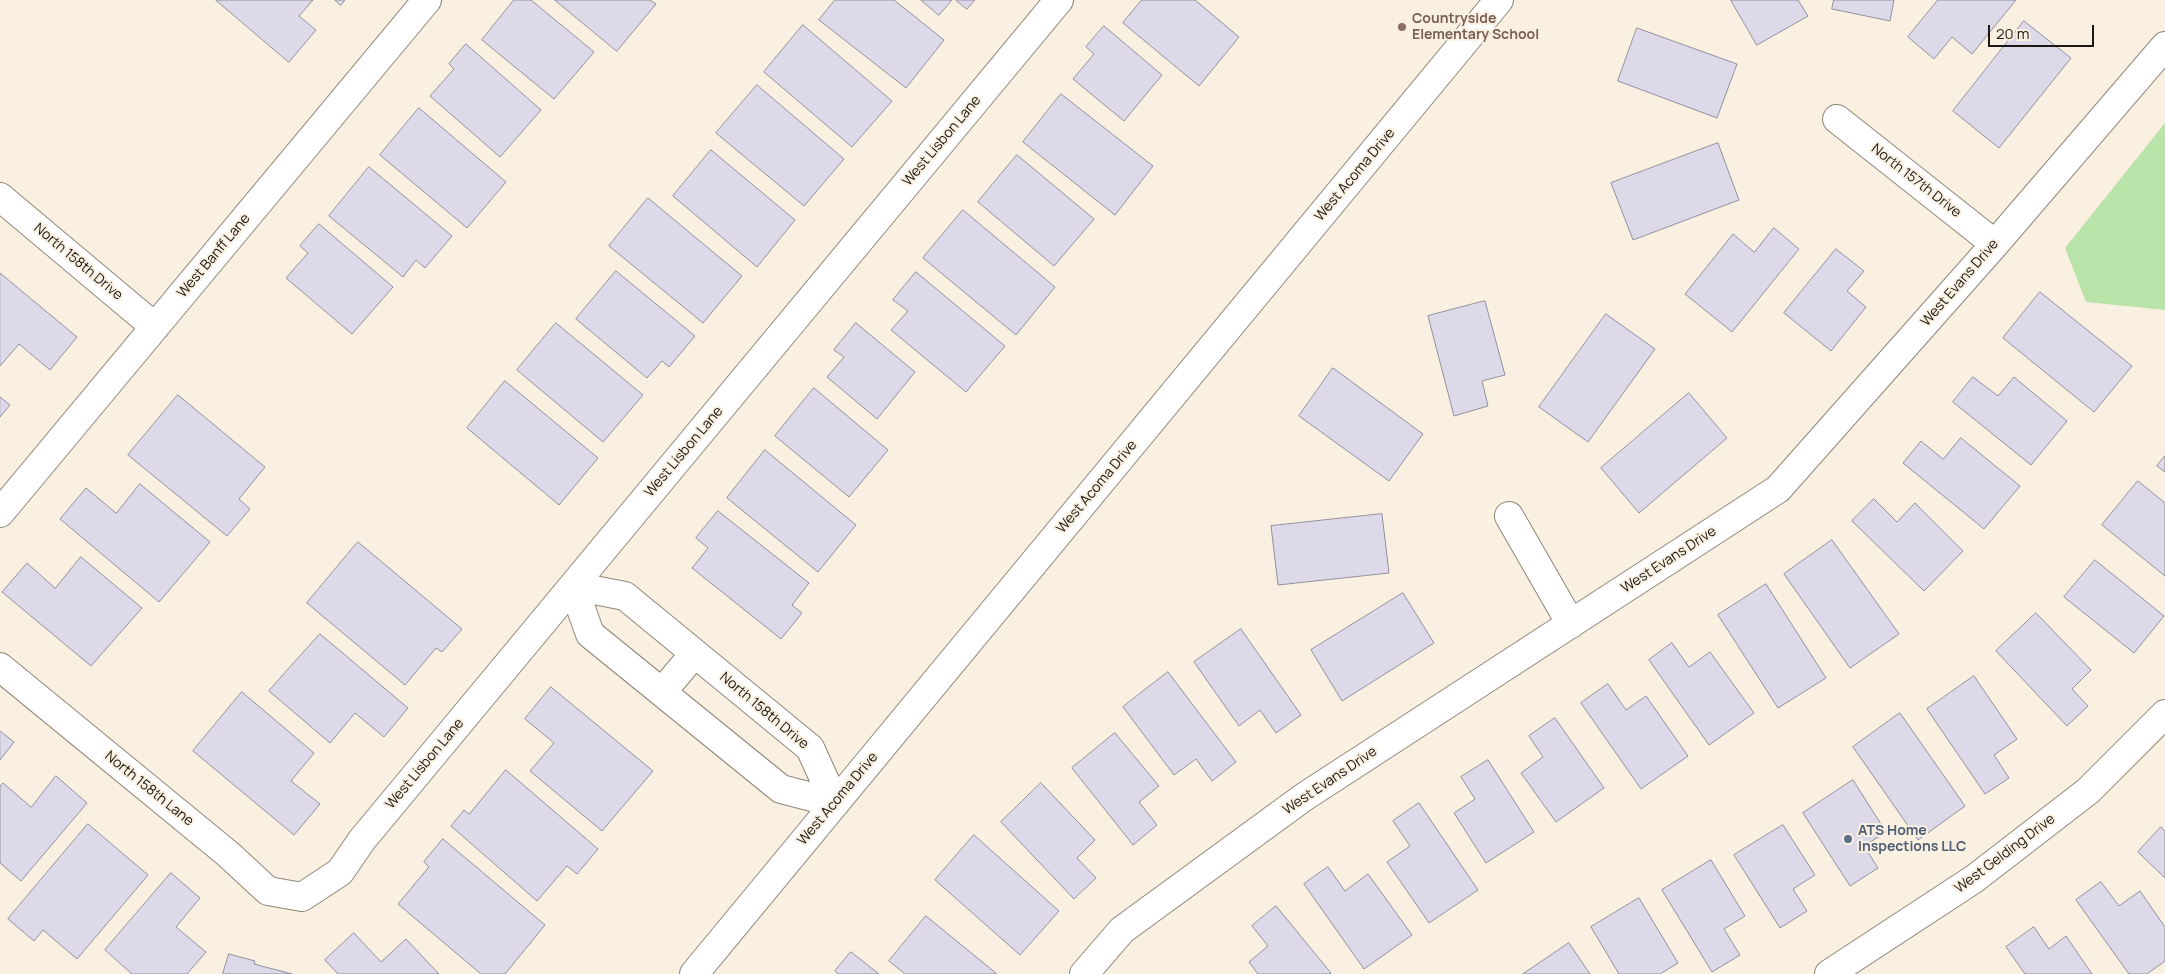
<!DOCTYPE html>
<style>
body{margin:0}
#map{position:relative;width:2165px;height:974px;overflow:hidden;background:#faf0e1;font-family:Manrope,sans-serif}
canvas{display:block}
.scale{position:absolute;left:1988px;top:25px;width:106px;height:22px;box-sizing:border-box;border:2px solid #1b1712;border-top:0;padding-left:6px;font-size:15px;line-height:18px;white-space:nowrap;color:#1b1712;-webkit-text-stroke:4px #faf0e1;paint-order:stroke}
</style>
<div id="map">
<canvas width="2165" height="974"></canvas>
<div class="scale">20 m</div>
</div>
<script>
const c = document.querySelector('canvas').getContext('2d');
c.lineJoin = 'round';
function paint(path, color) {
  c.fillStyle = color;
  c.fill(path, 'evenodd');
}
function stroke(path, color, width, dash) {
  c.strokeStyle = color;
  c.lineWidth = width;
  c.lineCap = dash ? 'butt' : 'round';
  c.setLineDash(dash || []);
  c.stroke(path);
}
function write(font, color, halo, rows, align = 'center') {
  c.font = font + ' Manrope,sans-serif';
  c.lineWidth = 4;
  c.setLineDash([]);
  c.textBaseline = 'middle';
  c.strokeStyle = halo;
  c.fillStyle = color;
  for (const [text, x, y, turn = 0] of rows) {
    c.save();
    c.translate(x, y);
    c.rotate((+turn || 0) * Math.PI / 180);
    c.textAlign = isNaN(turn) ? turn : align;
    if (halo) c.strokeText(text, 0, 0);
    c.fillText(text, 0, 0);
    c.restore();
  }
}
paint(new Path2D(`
 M2165 123V310L2086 302 2065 248Z`), '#b9e3a9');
const building = new Path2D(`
 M216 0H313L299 16 316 30 289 62Z
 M335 0H345L341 5Z
 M514 0H531L594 52 554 99 482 40Z
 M555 0H650L656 4 617 51Z
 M835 0H894L944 40 906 88 819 20Z
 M921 0H952L939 15Z
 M956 0H975L967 9Z
 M1142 0H1195L1239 37 1199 86 1123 23Z
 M1731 0H1798L1808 16 1757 45Z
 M1834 0H1894L1890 21 1832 9Z
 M1938 0H2016L1972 54 1952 37 1934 59 1908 37Z
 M2024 21 2071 58 1999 148 1953 111Z
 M803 25 892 101 852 147 764 72Z
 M1104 26 1162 75 1124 121 1073 79 1094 54 1086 47Z
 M1637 28 1737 64 1717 118 1618 81Z
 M466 44 541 110 500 157 430 96 454 69 449 64Z
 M757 85 844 159 804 206 716 133Z
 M1061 94 1153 166 1115 215 1023 142Z
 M419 108 506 182 467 228 380 155Z
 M1718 143 1739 200 1633 240 1611 183Z
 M711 150 795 220 757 267 673 196Z
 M1017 155 1094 219 1054 266 978 202Z
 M369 167 452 236 425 268 416 260 403 277 329 216Z
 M648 198 742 276 703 323 609 246Z
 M963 210 1055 287 1016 335 923 258Z
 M319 224 393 287 352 334 286 278 308 253 300 246Z
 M1774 228 1799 249 1732 332 1685 294 1733 234 1754 252Z
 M1836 249 1864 271 1847 291 1866 307 1831 351 1784 313Z
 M616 271 695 336 669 367 662 361 647 378 576 319Z
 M916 272 1005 346 966 392 891 330 908 311 893 300Z
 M0 273 77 337 50 370 19 344 0 366Z
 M2040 292 2132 366 2094 412 2003 338Z
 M1485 301 1505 375 1482 381 1488 406 1454 416 1428 316Z
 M1606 314 1655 349 1588 442 1539 407Z
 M556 323 643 395 603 442 517 370Z
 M856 323 915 372 877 419 827 377 844 357 834 350Z
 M1333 368 1423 434 1389 481 1299 416Z
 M1973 377 1998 396 2014 377 2067 421 2031 465 1953 402Z
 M505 381 598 458 559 505 467 428Z
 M814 388 888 450 849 497 775 436Z
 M1689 393 1727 438 1639 513 1601 468Z
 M178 395 265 467 239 499 250 509 227 536 128 455Z
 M0 397 10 405 0 417Z
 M1961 438 2020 486 1984 529 1903 463 1921 441 1943 459Z
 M765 450 856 525 818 572 727 498Z
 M2165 456V472L2157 466Z
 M2138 481 2165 503V576L2102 525Z
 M140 484 210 542 159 602 60 519 86 488 116 513Z
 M1874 499 1897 522 1915 503 1963 551 1924 591 1852 521Z
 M718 511 809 583 792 605 802 613 781 639 692 568 708 548 696 538Z
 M1382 514 1389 573 1278 585 1271 526Z
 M1832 540 1899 634 1850 668 1784 574Z
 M358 542 462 629 442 652 436 648 405 685 307 603Z
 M81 557 142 608 91 666 2 592 27 563 55 588Z
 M2095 560 2164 616 2134 653 2064 597Z
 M1766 584 1826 678 1778 708 1718 615Z
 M1403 593 1434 643 1342 701 1311 650Z
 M2036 613 2091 670 2072 689 2088 706 2067 726 1996 651Z
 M1241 629 1301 715 1276 733 1260 710 1239 726 1194 662Z
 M320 634 408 708 384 737 355 713 330 743 269 691Z
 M1672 643 1689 667 1710 652 1754 713 1709 745 1649 660Z
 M1168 672 1236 762 1212 781 1196 759 1174 775 1123 707Z
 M1974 676 2017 739 1994 755 2009 778 1985 794 1927 709Z
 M1608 684 1626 710 1646 696 1688 756 1641 789 1581 703Z
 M551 687 653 771 602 831 530 771 554 743 525 719Z
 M242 692 314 753 291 781 320 804 294 835 193 751Z
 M1900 713 1965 806 1918 840 1853 747Z
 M1555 718 1604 788 1556 822 1521 773 1543 757 1529 736Z
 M0 731 14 742 0 760Z
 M1115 733 1159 786 1139 802 1157 825 1133 845 1072 768Z
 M1488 760 1534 832 1486 863 1454 813 1475 799 1461 777Z
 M506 770 598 849 577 874 567 866 537 901 451 826 464 810 469 814Z
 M56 776 87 803 21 881 0 863V786L3 783 31 807Z
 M1853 780 1886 832 1864 846 1878 868 1850 886 1803 813Z
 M1041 783 1095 840 1077 858 1096 878 1074 899 1001 822Z
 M1419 803 1478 890 1429 923 1387 862 1410 846 1393 821Z
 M88 824 148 875 77 959 43 930 34 941 8 919Z
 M1783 825 1815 875 1793 889 1807 911 1780 928 1734 855Z
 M2161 827 2165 831V878L2138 852Z
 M974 835 1059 911 1020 955 935 880Z
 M443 839 545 925 505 974H481L398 904 429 867 424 862Z
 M1711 860 1745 916 1724 929 1740 955 1712 972 1662 890Z
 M1328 867 1345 891 1368 874 1412 935 1364 969 1304 884Z
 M171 873 200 898 176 927 206 952 187 974H132L105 950Z
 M2101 882 2119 906 2140 891 2165 927V961L2147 974H2129L2076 900Z
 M1639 898 1678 963 1660 974H1619L1591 927Z
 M1276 906 1331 973 1329 974H1258L1249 962 1268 946 1252 926Z
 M926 916 997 974H905L889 961Z
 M2034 927 2049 949 2066 936 2092 974H2025L2006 947Z
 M354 933 381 962 406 939 439 974H338L325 960Z
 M1569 943 1590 974H1523Z
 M851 952 879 974H838L835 971Z
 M229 954 255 961 254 964 292 974H223Z`);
paint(building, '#ddd9e9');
stroke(building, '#928f9e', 1);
const minor = new Path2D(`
 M1837 119 1995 244
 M0 197 155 327
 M0 513 427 0
 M1509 516 1571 624
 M573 586 625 596 810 748 835 803
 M573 586 590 634 781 789 835 803
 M0 667 228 854 268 891 302 897 340 872 362 840 1059 0
 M662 692 694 654
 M1084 974 1122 930 1304 797 1778 489 1995 244 2165 46
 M1829 974 1974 879 2088 791 2165 714`);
const tertiary = new Path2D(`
 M694 974 1499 0`);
stroke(minor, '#90877a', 30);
stroke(tertiary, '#90877a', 30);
stroke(minor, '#fff', 28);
stroke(tertiary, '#fff', 28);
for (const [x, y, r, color] of [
 [1402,27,5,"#8d6e63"],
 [1848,839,5,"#5c6f8a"]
]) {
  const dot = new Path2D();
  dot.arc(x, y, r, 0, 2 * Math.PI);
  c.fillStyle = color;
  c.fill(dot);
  stroke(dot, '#faf0e1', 2);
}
write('bold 14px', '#785e54', '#faf0e1', [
 ["Countryside",1412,19],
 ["Elementary School",1412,35]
], 'left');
write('14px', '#1b1712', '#faf0e1', [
 ["West Lisbon Lane",942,141,-50],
 ["West Acoma Drive",1355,175,-50],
 ["North 157th Drive",1916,181,38],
 ["West Banff Lane",214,256,-50],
 ["North 158th Drive",78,262,40],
 ["West Evans Drive",1960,283,-49],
 ["West Lisbon Lane",684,452,-50],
 ["West Acoma Drive",1097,487,-50],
 ["West Evans Drive",1669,560,-33],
 ["North 158th Drive",764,711,40],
 ["West Lisbon Lane",425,764,-50],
 ["West Evans Drive",1330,781,-34],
 ["North 158th Lane",149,789,39],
 ["West Acoma Drive",838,799,-50],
 ["West Gelding Drive",2005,854,-37]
]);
write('bold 14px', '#4e5e75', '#faf0e1', [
 ["ATS Home",1858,831],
 ["Inspections LLC",1858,847]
], 'left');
</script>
